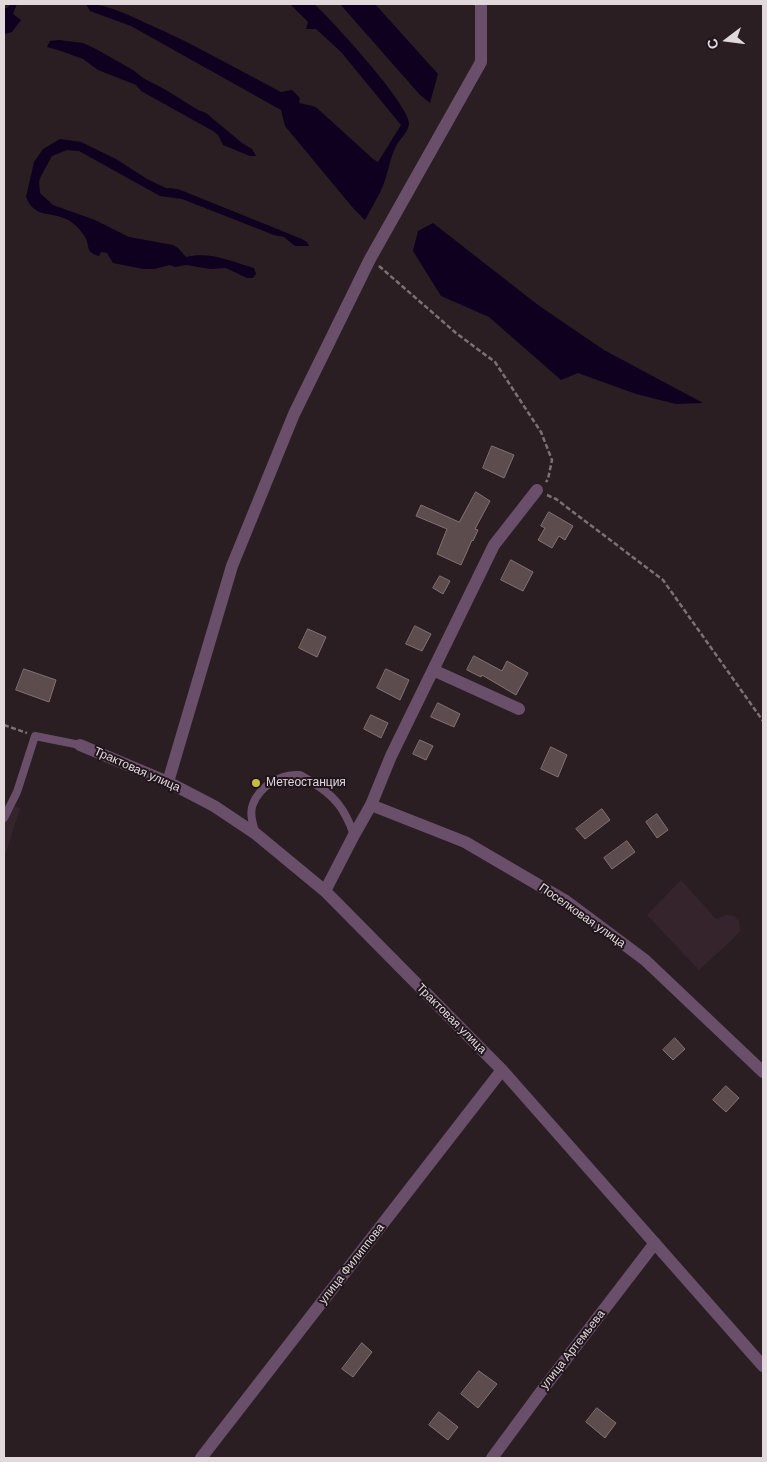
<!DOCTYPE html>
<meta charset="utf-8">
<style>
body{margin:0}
#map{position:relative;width:767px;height:1462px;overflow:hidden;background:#2a1e23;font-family:"DM Sans",sans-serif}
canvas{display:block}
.frame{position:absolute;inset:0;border:5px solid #e1d8dc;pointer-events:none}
.north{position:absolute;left:702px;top:15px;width:50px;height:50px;-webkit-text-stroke:4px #20151a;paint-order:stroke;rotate:255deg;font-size:14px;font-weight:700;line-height:20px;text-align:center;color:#e1d8dc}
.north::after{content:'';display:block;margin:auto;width:18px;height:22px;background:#e1d8dc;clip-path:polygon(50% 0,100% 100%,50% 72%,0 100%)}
</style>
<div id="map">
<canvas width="767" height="1462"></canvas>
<div class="frame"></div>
<div class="north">С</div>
</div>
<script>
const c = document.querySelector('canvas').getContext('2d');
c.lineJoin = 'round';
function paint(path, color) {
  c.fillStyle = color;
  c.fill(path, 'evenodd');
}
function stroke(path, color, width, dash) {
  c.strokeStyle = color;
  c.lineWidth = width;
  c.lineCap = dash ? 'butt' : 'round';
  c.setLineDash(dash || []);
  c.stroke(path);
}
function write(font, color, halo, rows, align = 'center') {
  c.font = font + ' "DM Sans",sans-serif';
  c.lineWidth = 4;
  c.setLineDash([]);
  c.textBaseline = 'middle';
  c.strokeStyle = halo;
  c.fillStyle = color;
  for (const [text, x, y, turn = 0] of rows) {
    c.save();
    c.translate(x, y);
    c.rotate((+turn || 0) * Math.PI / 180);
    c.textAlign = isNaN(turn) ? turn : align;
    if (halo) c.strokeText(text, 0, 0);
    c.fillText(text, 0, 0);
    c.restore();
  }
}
paint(new Path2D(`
 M4 803 20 808 4 859Z
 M681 880 716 919 726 915 734 916 739 921 740 931 734 938 699 970 647 915Z`), '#36242c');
paint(new Path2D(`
 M11 4H17L13 14 21 20 12 32 4 34V8H7Z
 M86 4C108 4 128 15 148 24 194 44 237 69 281 92L292 90 300 98 299 103 313 106 317 108 373 159 378 162 401 125 341 52 316 29H306L308 22 290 4H314C331 19 408 103 409 123 409 131 400 139 396 146 390 158 388 173 383 186 378 197 371 209 365 220L353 208 285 126 281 110 131 26 90 11Z
 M340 4H375L438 74 430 103 420 95Z
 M59 40 83 43 96 49 133 70 143 78 166 90 198 110 206 113 242 143 252 149 256 156H250L223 145 218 135 213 131 141 91 136 85 98 70 83 59 61 51 47 47 50 41Z
 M60 139 81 142 116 159 147 179 166 188 178 189 302 239 307 242 309 246H295L284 237 274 235 182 199 160 196 79 151 67 150 52 156 41 176 39 182 40 193 53 205 95 220 129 237 173 245 178 248 186 257C210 251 232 262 254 268L256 274 253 278H247L226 268 210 269 186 265 175 267 170 265 154 269H143L113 263 107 253 101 252 99 256C86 252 90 249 86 239 84 235 81 231 79 229 75 225 71 221 66 219 50 211 35 219 26 197L34 162 43 149Z
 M433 223 538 305 604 350 703 403 676 404 636 394 578 373 561 380 489 317 441 296 413 251 418 231Z`), '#0f001f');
const building = new Path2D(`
 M492 446 514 455 504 478 483 468Z
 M476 492 490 501 475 529 478 530 473 541 472 540 461 565 437 554 447 529 416 516 421 505 459 522Z
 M549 512 573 526 565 540 559 536 552 548 538 540 545 528 541 526Z
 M511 560 533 572 523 591 501 580Z
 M440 576 450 581 443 594 433 588Z
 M415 626 431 634 422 651 406 644Z
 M308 629 326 637 317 657 299 648Z
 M474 656 502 671 507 661 528 673 516 695 482 675 481 677 467 670Z
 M24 669 56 680 49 702 16 690Z
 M386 669 409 680 400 700 377 688Z
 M438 703 460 714 454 727 431 717Z
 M371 715 388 723 381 738 364 729Z
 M420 740 433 746 426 760 413 754Z
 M551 747 567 755 558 777 541 769Z
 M602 809 610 820 585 839 576 829Z
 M657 814 668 830 657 838 646 822Z
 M627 841 635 852 612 869 604 858Z
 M675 1038 685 1049 673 1060 663 1050Z
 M726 1086 739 1098 726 1112 713 1100Z
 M362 1343 372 1352 353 1377 342 1369Z
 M479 1371 497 1384 478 1408 461 1394Z
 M597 1408 616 1423 605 1438 586 1422Z
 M439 1412 458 1427 448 1440 429 1425Z`);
paint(building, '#5c4c4d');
stroke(building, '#837273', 1);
stroke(new Path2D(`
 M379 266 456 333 495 362 541 432 552 460 548 479 546 482
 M547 495 556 499 663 580 763 721
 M4 725 27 733`), '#7b7175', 2.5, [5, 2.5]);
stroke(new Path2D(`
 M4 818 17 792 35 736 80 745
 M256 834C253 825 249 813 253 804 260 786 280 774 299 775 303 776 308 780 312 782 335 796 345 809 354 835`), '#6a4f6a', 8);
stroke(new Path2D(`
 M433 670 519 709
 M80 745 168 782 214 806 256 834 325 891 502 1070 763 1366
 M168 782 232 566 294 414 370 259 481 62V4
 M371 805 465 842 566 901 645 960 763 1072
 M325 891 354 835 371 805 391 756 494 545 537 490
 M201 1458 502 1070
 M492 1458 540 1393 655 1243`), '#6a4f6a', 12);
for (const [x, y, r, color] of [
 [256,783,5,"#c4bd3e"]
]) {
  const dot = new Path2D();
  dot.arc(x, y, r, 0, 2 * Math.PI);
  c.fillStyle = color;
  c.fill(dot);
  stroke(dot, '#20151a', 2);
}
write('12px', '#e1d8dc', '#20151a', [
 ["Трактовая улица",137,770,24],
 ["Поселковая улица",582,916,35],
 ["Трактовая улица",451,1019,45],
 ["улица Филиппова",352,1264,-52],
 ["улица Артемьева",573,1350,-52]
]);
write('12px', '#e1d8dc', '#20151a', [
 ["Метеостанция",266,783]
], 'left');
</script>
